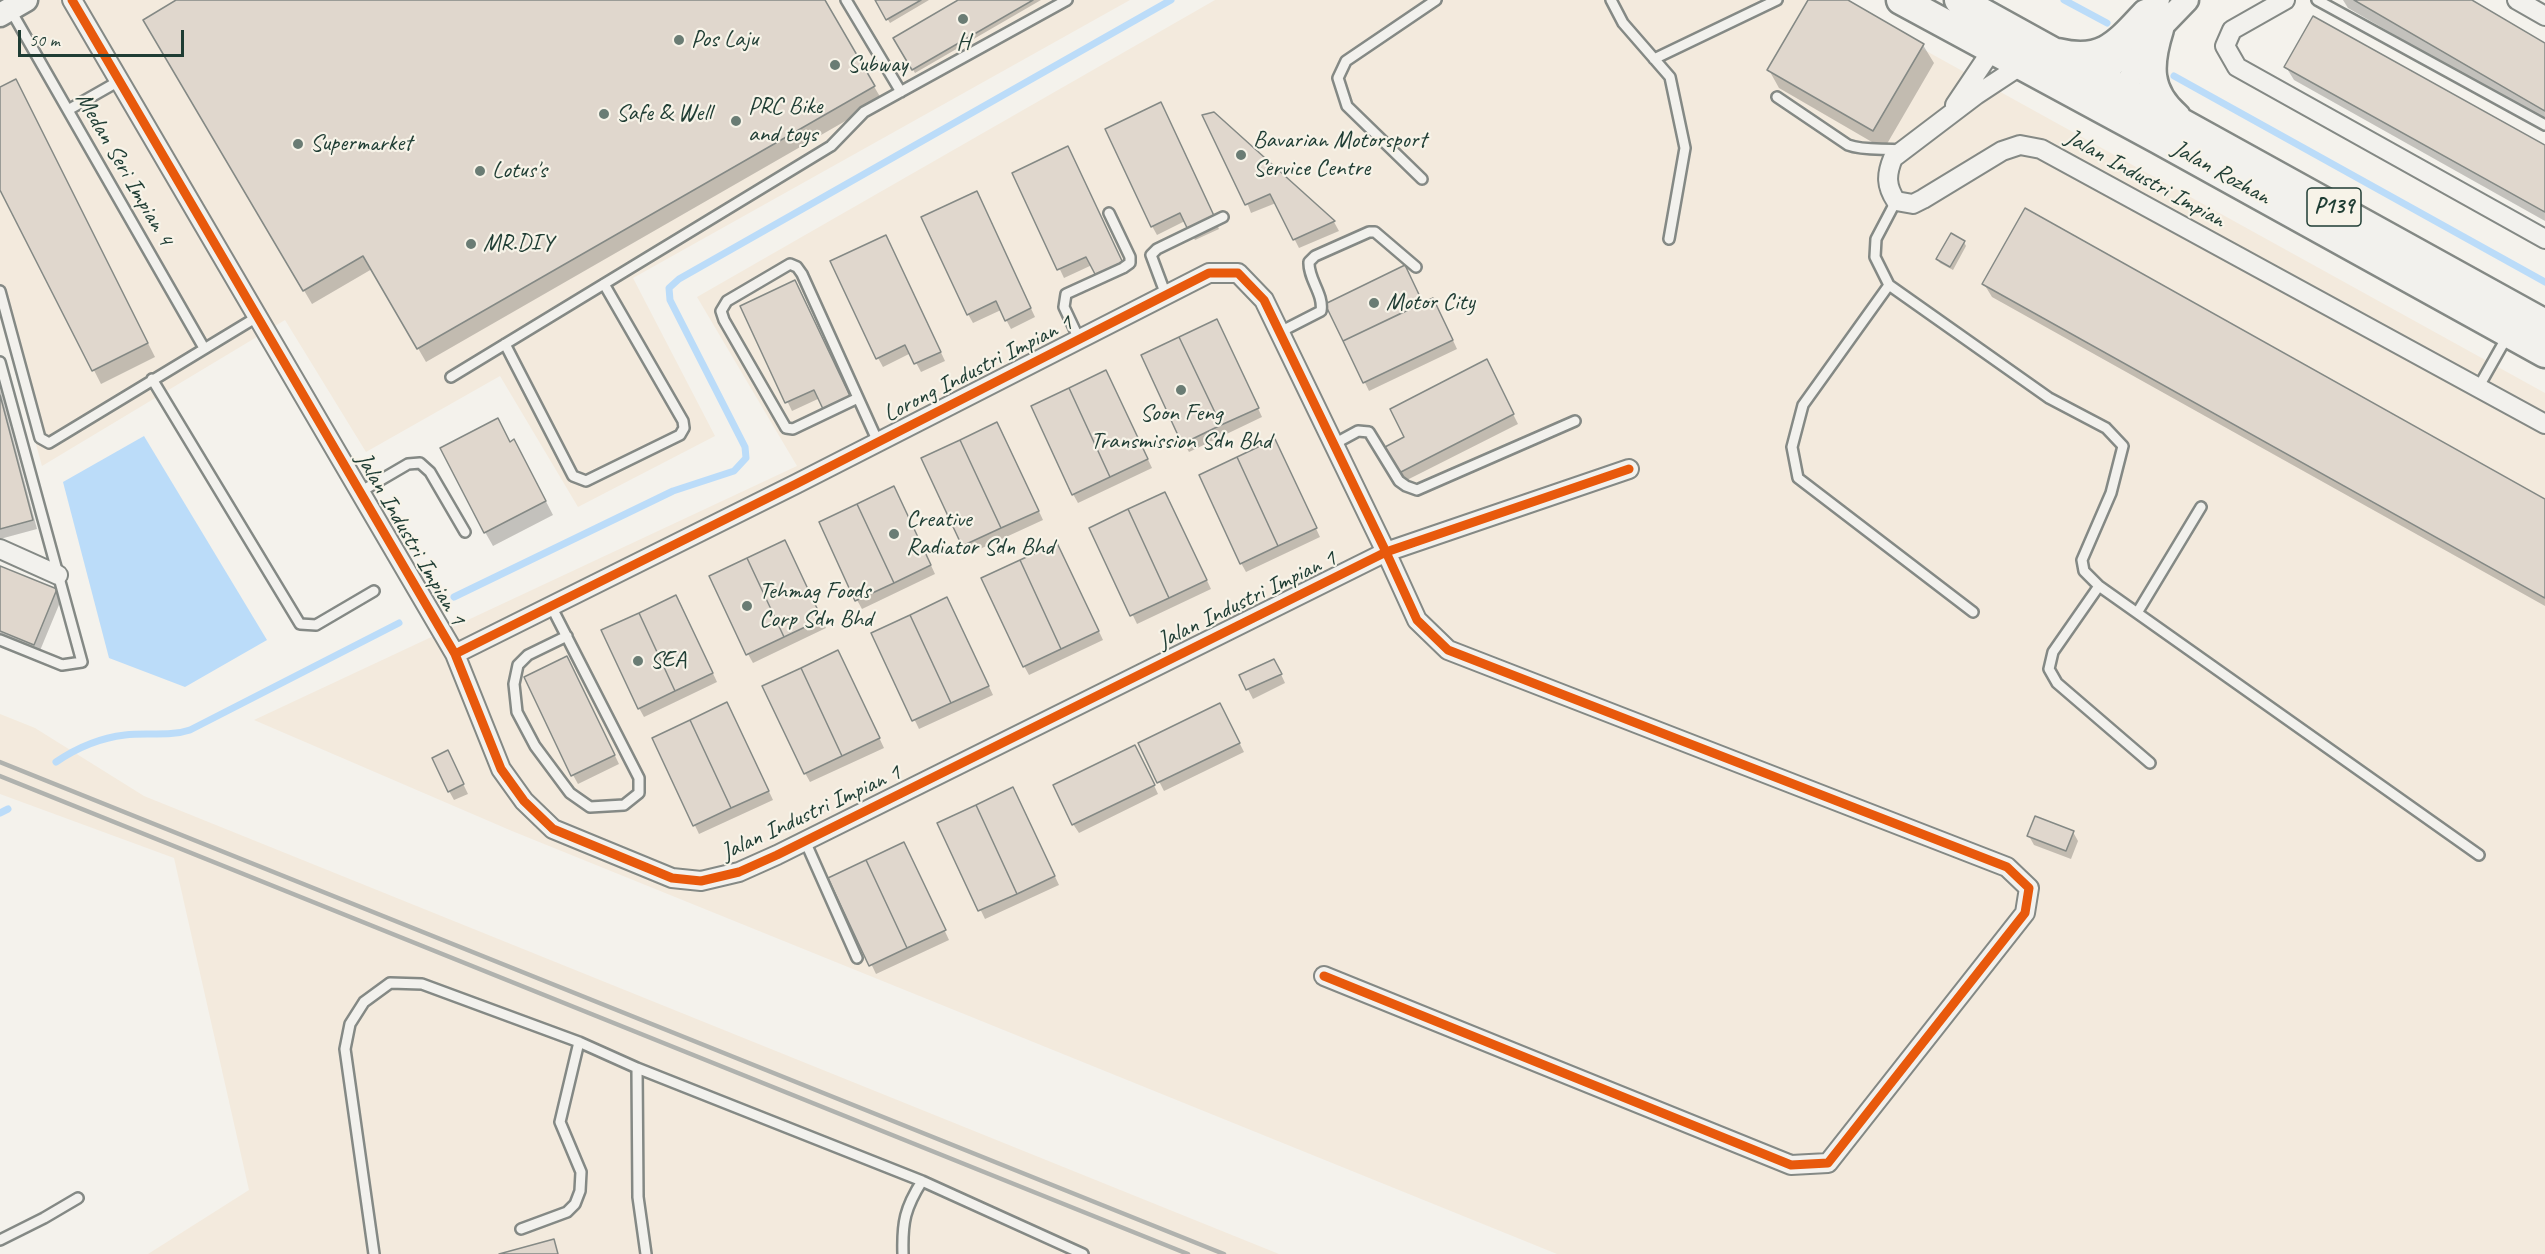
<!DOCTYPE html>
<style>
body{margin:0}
#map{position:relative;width:2545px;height:1254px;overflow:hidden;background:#f4f2ec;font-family:Caveat,sans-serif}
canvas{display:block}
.scale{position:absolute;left:18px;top:30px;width:166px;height:27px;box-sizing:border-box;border:3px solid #1f3d34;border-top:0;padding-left:8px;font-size:18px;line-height:21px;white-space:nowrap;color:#1f3d34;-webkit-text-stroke:4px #f7f3e8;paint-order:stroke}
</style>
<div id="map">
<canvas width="2545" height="1254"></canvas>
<div class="scale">50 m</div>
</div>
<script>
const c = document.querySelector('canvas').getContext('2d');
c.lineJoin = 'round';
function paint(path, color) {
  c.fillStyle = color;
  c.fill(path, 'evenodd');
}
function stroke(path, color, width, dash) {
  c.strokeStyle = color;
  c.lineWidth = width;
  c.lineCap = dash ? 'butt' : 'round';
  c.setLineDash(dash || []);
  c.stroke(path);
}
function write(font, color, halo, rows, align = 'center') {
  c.font = font + ' Caveat,sans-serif';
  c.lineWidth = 4.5;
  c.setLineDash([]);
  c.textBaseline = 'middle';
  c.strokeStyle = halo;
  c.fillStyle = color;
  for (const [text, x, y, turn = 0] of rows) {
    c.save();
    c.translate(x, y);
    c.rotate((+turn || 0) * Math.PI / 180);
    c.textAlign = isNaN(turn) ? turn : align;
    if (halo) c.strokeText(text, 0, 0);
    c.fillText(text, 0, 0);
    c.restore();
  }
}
paint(new Path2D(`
 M0 0H1130L633 278 715 436 578 507 500 376 366 452 285 320 42 466 0 314Z
 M1215 0H1834L2545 393V1254H1557L512 831 254 720 797 466 697 297Z
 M0 714 35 728 144 796 1279 1254H148L249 1190 174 858 0 794Z`), '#f3eadd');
paint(new Path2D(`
 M144 436 267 640 185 687 109 658 63 482Z`), '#bbdcf9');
paint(new Path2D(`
 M179 0H823L882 100 426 362 372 269 312 304 145 20Z
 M876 0H929L890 23Z
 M961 0H1041L915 73 895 39Z
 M1809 0H1845L1923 45 1934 63 1884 149 1779 88 1769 70Z
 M2343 0H2469L2545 44V122L2348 8Z
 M2286 67 2545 147V221L2294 80Z
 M0 89 23 95 155 357 101 384 0 186Z
 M1166 113 1219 229 1195 240 1185 221 1157 235 1152 226Z
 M1213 113 1334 222 1339 231 1299 248 1276 203 1251 213Z
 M1072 157 1126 272 1102 284 1092 265 1064 278 1014 173Z
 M981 202 1035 317 1011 329 1001 310 973 323 968 314Z
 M1964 242 1966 246 1953 270 1940 263 1937 259Z
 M891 246 945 361 921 372 911 353 883 367 878 358Z
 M1984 284 2545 500V606L1992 297Z
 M800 290 854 406 830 417 820 398 792 411 742 307Z
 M1327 304H1423L1438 308 1457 349 1369 391Z
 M1222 330 1262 417 1189 452 1184 443Z
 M1491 370 1518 424 1405 481 1400 472 1406 437Z
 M1111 381 1152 468 1078 503 1073 494Z
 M0 389 37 529 0 539Z
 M1002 432 1043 520 969 554 923 458Z
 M510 443 522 455 553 515 493 546 485 532Z
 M1279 450 1320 537 1246 572 1241 563Z
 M899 497 935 574 862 609 857 600Z
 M1170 502 1211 589 1137 624 1091 528Z
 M789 551 826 628 753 663 748 654Z
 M1062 553 1103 640 1029 675 1024 666Z
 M0 568 56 591 61 600 39 653 0 637Z
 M681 605 717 682 644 717 639 708Z
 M952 608 993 695 919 729 873 634Z
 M843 661 884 748 810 782 805 773Z
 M572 667 619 764 578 784 573 775Z
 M1279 670 1285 683 1253 699 1241 676Z
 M732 713 773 800 699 834 654 739Z
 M1225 714 1244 752 1164 791 1140 744Z
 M1140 755 1158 794 1079 833 1073 824Z
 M452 761 468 794 454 800 449 791Z
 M1018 798 1059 885 985 919 939 824Z
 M2073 832 2078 841 2071 859 2034 845 2029 836Z
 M908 852 949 940 876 974 830 878Z`), '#0003');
stroke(new Path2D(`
 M2064 0 2107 23
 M2174 76 2545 282
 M454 597 673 491 734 471 746 458 745 447 670 300 669 288 679 279 1171 0
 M56 762C78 747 99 738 125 735 147 732 169 737 190 730L399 623
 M0 813 8 809`), '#bbdcf9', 7);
const building = new Path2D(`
 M176 0H825L875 86 417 349 363 256 303 291 143 20Z
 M875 0H921L886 20Z
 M958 0H1033L912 70 893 38Z
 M1808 0H1848L1924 44 1873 131 1767 70Z
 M2354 0H2472L2545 43V111Z
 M2313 16 2545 145V212L2284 67Z
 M16 79 148 343 92 371 0 190V87Z
 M1161 102 1216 220 1189 232 1180 213 1151 227 1105 129Z
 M1214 112 1335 221 1293 240 1270 194 1245 205 1202 115Z
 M1068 146 1123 263 1096 276 1086 257 1057 270 1012 173Z
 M977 191 1031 308 1005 321 996 301 967 315 921 217Z
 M2025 208 2545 499V598L1982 284Z
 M1951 233 1965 241 1950 267 1936 259Z
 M886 235 941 352 914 364 905 345 876 359 830 261Z
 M1405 265 1423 303 1343 341 1325 304Z
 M795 280 850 396 823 409 814 390 785 403 740 306Z
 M1433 298 1453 340 1363 383 1343 341Z
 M1217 319 1259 408 1221 425 1179 337Z
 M1179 337 1221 425 1182 444 1141 355Z
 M1487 359 1514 414 1399 473 1385 447 1404 437 1390 409Z
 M1106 370 1148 459 1110 477 1069 388Z
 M1069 388 1110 477 1072 495 1031 406Z
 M0 395 33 520 0 529Z
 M498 418 510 442 514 439 546 501 484 533 440 448Z
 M997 422 1039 511 1001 528 960 440Z
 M1275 439 1317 528 1278 546 1237 457Z
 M960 440 1001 528 962 546 921 458Z
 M1237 457 1278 546 1240 564 1199 475Z
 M894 486 931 565 894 583 857 504Z
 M1165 492 1207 580 1169 598 1128 509Z
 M857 504 894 583 855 601 819 522Z
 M1128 509 1169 598 1130 616 1089 528Z
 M785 540 822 619 784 637 747 558Z
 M1057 543 1099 631 1061 649 1020 560Z
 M747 558 784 637 746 655 709 576Z
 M1020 560 1061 649 1023 667 981 578Z
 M0 566 57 589 34 645 0 631Z
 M676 595 713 673 675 691 639 613Z
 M947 597 989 686 951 703 910 615Z
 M639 613 675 691 638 709 601 630Z
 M910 615 951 703 912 721 871 633Z
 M838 650 880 738 842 756 801 668Z
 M567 656 615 755 571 776 524 677Z
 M1274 659 1282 674 1246 690 1239 675Z
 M801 668 842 756 804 774 762 686Z
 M727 702 769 791 731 808 690 720Z
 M1220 703 1240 743 1157 783 1138 743Z
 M690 720 731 808 693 826 652 738Z
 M1135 745 1155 785 1072 825 1053 785Z
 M448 750 464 784 448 792 432 758Z
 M1013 787 1055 876 1017 894 976 805Z
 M976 805 1017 894 978 911 937 823Z
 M2035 816 2074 831 2066 851 2027 836Z
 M904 842 946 930 907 948 866 860Z
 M866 860 907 948 869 966 828 878Z
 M554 1239 558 1254H499Z`);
paint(building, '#e0d7cd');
stroke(building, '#848985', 1.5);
const service = new Path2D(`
 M846 0 901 92
 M1611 0 1623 23 1670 77 1685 148 1669 239
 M2317 0 2545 125
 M10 9 204 348
 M1654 59 1777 0
 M1777 97 1848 145C1864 151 1883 148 1900 150
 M68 110 119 81
 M1422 179 1347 106 1338 78 1346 61 1436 0
 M1896 201 1876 239 1875 257 1889 285 2049 398 2106 428 2123 446 2111 493 2082 560 2084 571 2099 586 2479 855
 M1889 285 1803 405 1792 447 1798 478 1973 612
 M0 291 40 438 49 443 257 317
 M1166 295 1151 255 1157 249 1223 217
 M1280 332 1321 311C1324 294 1308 279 1309 262L1315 256 1369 232H1375L1416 267
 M1079 339 1064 307 1066 294 1123 268 1130 263V257L1109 213
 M505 344 573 476 586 481 680 435 684 428 683 421 604 284
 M0 362 82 662 62 665 0 640
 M451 377 831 146 864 112 1067 0
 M152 379 300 624 316 625 374 591
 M2478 388 2508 335
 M858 398 793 429 786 428 724 320 721 311 727 301 790 264 797 267 802 274 878 442
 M1334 444 1358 431 1369 432 1399 481 1406 486 1417 490 1575 421
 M360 492 408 464 420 463 430 472 465 532
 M2099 586 2053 652 2049 669 2057 683 2150 763
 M551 606 639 778V793L624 805 590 807 570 793 535 746 517 712 514 684 518 665 528 655 567 636
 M2137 613 2201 507
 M805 841 857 958
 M637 1068 638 1197 646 1254
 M521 1229 567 1212 575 1204 580 1191 581 1172 560 1122 579 1042
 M0 1240 44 1218 78 1198
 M374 1254 345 1049 350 1024 364 1002 390 983 422 984 579 1042 637 1068 922 1181 1083 1254
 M903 1254C902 1222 905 1208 922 1181`);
const minor = new Path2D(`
 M72 0 455 654 501 769 524 801 553 829 672 878 701 881 739 872 777 855 1386 552 1629 469
 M2285 0 2232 30 2225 46 2237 67 2545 239
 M2517 0 2545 16
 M2020 66 1976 95 1893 158C1886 175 1886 186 1896 201L1913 204 1923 199 2002 151 2020 145 2041 149 2545 424
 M1955 105 1992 50
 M0 549 58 575
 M455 654 796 484 1209 273H1238L1264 300 1386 552 1417 620 1448 650 2007 867 2029 888 2025 913 1828 1163 1791 1165 1324 976`);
const tertiary = new Path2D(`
 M0 15 26 0
 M2094 93 2146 14 2158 0
 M2115 104 2159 29 2187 0`);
const primary = new Path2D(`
 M1901 0 2158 139 2545 353
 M1959 0 2545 324
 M2159 29C2148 64 2146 91 2176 117
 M2058 53C2103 64 2118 44 2146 14`);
stroke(service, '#848985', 14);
stroke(minor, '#848985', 22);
stroke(tertiary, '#848985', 27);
stroke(primary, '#848985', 33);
stroke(service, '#f2f1ed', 9);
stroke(minor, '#f2f1ed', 18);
stroke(tertiary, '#f2f1ed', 22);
stroke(primary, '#f2f1ed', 28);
stroke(new Path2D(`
 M0 762 1224 1254
 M0 776 1188 1254`), '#b0b2ae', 4.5);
stroke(new Path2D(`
 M72 0 455 654 501 769 524 801 553 829 672 878 701 881 739 872 777 855 1386 552 1629 469
 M455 654 796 484 1209 273H1238L1264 300 1386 552 1417 620 1448 650 2007 867 2029 888 2025 913 1828 1163 1791 1165 1324 976`), '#e8590c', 9);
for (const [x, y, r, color] of [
 [963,19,6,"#6a7c74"],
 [679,40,6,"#6a7c74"],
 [835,65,6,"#6a7c74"],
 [604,114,6,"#6a7c74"],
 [736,121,6,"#6a7c74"],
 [298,144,6,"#6a7c74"],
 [1241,155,6,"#6a7c74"],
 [480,171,6,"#6a7c74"],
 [471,244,6,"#6a7c74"],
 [1374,303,6,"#6a7c74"],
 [1181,390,6,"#6a7c74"],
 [894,534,6,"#6a7c74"],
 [747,606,6,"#6a7c74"],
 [638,661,6,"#6a7c74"]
]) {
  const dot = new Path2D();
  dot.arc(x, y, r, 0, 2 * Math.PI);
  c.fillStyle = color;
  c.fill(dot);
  stroke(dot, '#f7f3e8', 2);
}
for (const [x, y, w] of [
 [2334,207,54]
]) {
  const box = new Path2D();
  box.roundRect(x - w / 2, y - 19, w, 38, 4.5);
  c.fillStyle = '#f7f3e8';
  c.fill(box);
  stroke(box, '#1f3d34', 1.5);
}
write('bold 22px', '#1f3d34', null, [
 ["P139",2334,207]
]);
write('24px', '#1f3d34', '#f7f3e8', [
 ["Pos Laju",691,40],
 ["H",963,43,"center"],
 ["Subway",847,65],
 ["PRC Bike",748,107],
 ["and toys",748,135],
 ["Safe & Well",616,114],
 ["Bavarian Motorsport",1253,141],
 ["Service Centre",1253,169],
 ["Supermarket",310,144],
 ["Lotus's",492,171],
 ["MR.DIY",483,244],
 ["Motor City",1386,303],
 ["Soon Feng",1181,414,"center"],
 ["Transmission Sdn Bhd",1181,442,"center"],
 ["Creative",906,520],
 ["Radiator Sdn Bhd",906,548],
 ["Tehmag Foods",759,592],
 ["Corp Sdn Bhd",759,620],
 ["SEA",650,661]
], 'left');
write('24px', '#1f3d34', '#f7f3e8', [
 ["Medan Seri Impian 4",124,169,60],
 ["Jalan Rozhan",2221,173,29],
 ["Jalan Industri Impian",2145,179,29],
 ["Lorong Industri Impian 1",978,369,-27],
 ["Jalan Industri Impian 1",410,539,60],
 ["Jalan Industri Impian 1",1247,600,-26],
 ["Jalan Industri Impian 1",811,813,-25]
]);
</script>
